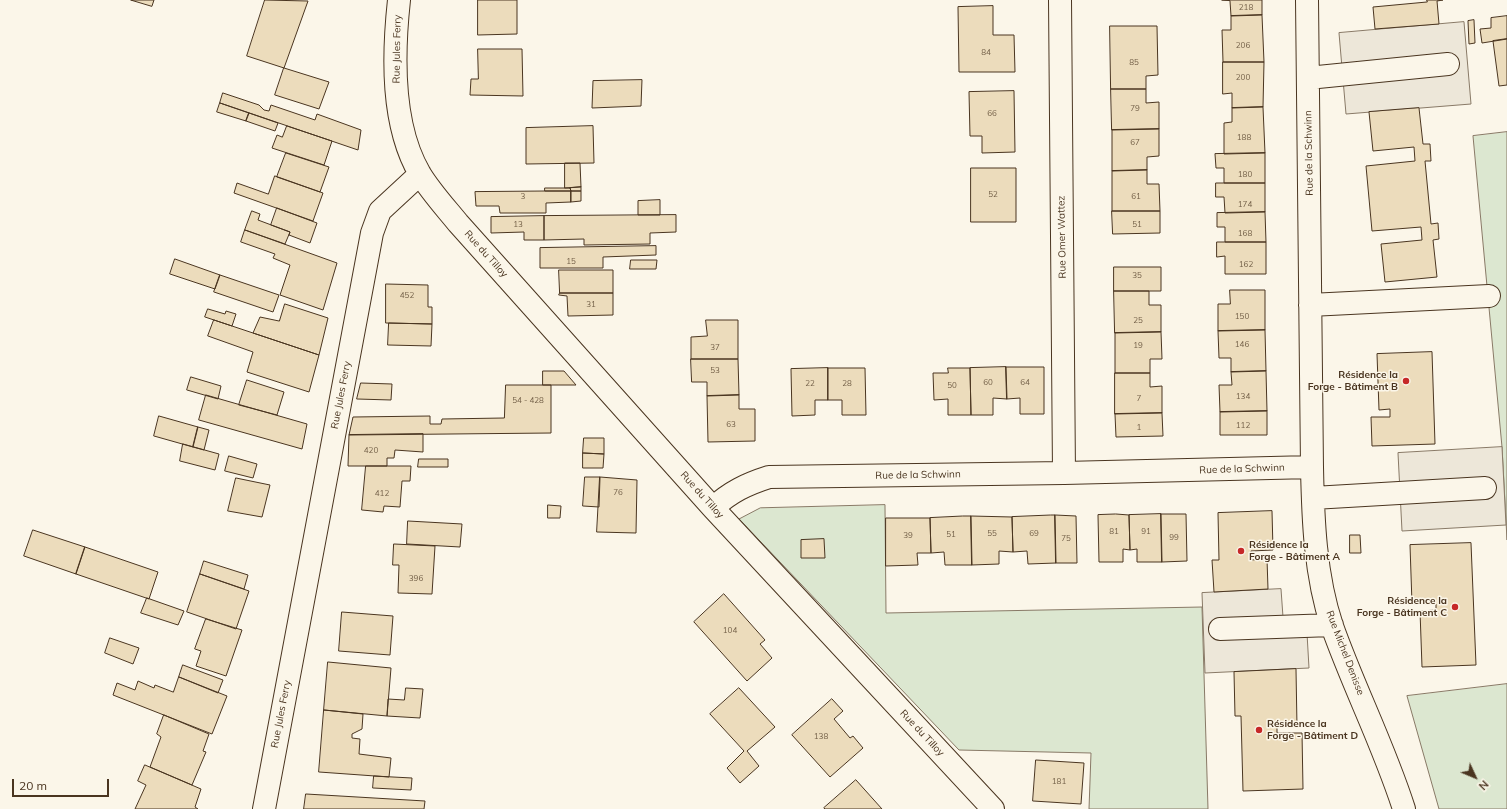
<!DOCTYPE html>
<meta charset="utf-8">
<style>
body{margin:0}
#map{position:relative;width:1507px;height:809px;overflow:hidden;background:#fbf6e9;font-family:Mulish,sans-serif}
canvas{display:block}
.north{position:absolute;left:1455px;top:757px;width:40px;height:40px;-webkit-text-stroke:3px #fbf6e9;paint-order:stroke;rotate:134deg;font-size:11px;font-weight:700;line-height:16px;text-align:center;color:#4a3520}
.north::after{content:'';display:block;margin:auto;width:14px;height:18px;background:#4a3520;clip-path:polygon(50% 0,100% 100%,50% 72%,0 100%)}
.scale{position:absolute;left:12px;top:779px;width:97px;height:18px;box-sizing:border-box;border:2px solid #4a3520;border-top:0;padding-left:5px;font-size:12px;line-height:14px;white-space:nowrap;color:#4a3520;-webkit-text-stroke:3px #fbf6e9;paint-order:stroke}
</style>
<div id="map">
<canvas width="1507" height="809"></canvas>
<div class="north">N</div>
<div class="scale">20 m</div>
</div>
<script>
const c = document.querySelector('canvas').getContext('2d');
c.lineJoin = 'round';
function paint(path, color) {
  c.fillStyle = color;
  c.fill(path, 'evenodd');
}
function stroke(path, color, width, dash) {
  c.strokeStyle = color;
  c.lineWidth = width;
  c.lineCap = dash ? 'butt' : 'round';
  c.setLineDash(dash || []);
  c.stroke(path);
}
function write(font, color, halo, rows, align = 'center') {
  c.font = font + ' Mulish,sans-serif';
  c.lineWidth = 3;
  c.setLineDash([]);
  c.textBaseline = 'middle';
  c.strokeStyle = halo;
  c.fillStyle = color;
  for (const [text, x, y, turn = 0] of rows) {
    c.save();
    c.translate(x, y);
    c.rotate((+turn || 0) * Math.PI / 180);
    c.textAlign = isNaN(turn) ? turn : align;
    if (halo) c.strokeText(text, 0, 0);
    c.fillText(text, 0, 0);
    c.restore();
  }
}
const green = new Path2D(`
 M1507 132V540L1502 447 1473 136Z
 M885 505 886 613 1202 607 1208 809H1089L1091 753 959 750 739 519 760 508Z
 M1507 684V809H1439L1407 696Z`);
paint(green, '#dce7d0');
stroke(green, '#887966', 1);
const parking = new Path2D(`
 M1464 22 1471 104 1346 114 1339 33Z
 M1502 447 1506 525 1402 531 1398 453Z
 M1281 589 1283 617 1306 616 1309 668 1205 673 1202 593Z`);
paint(parking, '#ede7d9');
stroke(parking, '#887966', 1);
const building = new Path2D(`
 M131 0H154L152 6Z
 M265 0 308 1 284 68 247 56Z
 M478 0H517V34L478 35Z
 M1222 0H1262V15L1231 16 1230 1Z
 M1427 0H1443L1437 1 1439 24 1375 29 1373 7 1427 2Z
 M993 6V35H1014L1015 72H959L958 7Z
 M1262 15 1264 62H1223L1222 30H1231V16Z
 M1507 16V39L1482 43 1480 29 1491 28V18Z
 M1474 20 1475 43 1469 44 1468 21Z
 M1110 26H1157L1158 75 1146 76V89H1111Z
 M1507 39V85L1499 86 1493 41Z
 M478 49H522L523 96 470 95 471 79H478Z
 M1223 62H1264L1263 107 1232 108V93L1223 94Z
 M284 68 329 82 319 109 275 95Z
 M642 80 641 106 592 108 593 81Z
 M1111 89H1146V103L1159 102V129L1112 130Z
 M1014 91 1015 152 982 153V136H970L969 92Z
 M223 93 259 105 264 110 269 111 271 105 315 120 317 114 361 130 358 150 220 103Z
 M220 103 249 113 246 121 217 112Z
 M1263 107 1265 153 1224 154V123L1232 122V108Z
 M1419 108 1423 144H1430L1431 161H1425L1431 224 1438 223 1439 239 1433 240 1437 277 1385 282 1381 244 1422 240 1421 227 1372 231 1366 166 1415 161 1414 147 1373 151 1369 112Z
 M249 113 278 123 275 131 246 121Z
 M287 126 332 141 324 165 272 148 277 135 282 137Z
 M593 126 594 163 526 164V128Z
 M1159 129V156L1147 157V170L1112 171V130Z
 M286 153 329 167 320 192 277 177Z
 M1265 153V183H1224V168H1216L1215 154Z
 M565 163H580L581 187 565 188Z
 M971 168H1016V222H971Z
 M1147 170V184H1159L1160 211H1112V171Z
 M275 176 323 193 313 221 234 193 237 183 268 194Z
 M1216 183H1265V212L1225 213 1224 197H1216Z
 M581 187V191H571L570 188Z
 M545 188H570L571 191H545Z
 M545 191H571V202L546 203V213H500L499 206H476L475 192Z
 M571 191H581V201L571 202Z
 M660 200V215H638V201Z
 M277 208 317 223 310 243 289 235 290 232 271 225Z
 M252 211 260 214 258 220 290 232 285 244 245 230Z
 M1112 211H1160V233L1113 234Z
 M1265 212 1266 242H1225V227H1217V213Z
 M676 215V232L650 233V244L584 245V239L544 240V216Z
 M544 216V240H524V232L491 233V217Z
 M245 230 337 263 323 310 280 295 290 265 273 258 275 254 241 242Z
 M1217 242H1266V274H1225V256L1217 257Z
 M656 246V255L603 257V268H540V248Z
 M175 259 220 275 215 289 170 274Z
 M631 260H657L656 269H630Z
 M1114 267H1161V291H1114Z
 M559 270H613V293H560Z
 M220 275 279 295 273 312 214 292Z
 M386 284 428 285V307H432V324L386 323Z
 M1230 290H1265V330L1218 331V304H1230Z
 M1114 291H1149V305H1161V332L1115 333Z
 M560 293H613V315L568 316 567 296 559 295Z
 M285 304 328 318 319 355 253 333 260 317 279 321Z
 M208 309 225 314 226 311 236 314 232 326 205 317Z
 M214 320 319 355 309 392 247 372 253 352 208 336Z
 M706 320H738V359H691V337L707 336Z
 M389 323 432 324 431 346 388 345Z
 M1265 330 1266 371 1231 372V358H1219L1218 331Z
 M1161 332 1162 359H1150V373H1115V333Z
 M1432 352 1435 444 1372 446 1371 417H1390V409L1379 410 1377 354Z
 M691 359H738L739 395 707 396V382H692Z
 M1006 367 1007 399 993 398V415H971L970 368Z
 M1006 367H1044V414H1020V398L1007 399Z
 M828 368V400H815V415L792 416 791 369Z
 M828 368H865L866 415H842V400H828Z
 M948 368H970L971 415H948V399L934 400 933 373H948Z
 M543 371H564L576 385H543Z
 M1266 371 1267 411 1220 412 1219 385H1232L1231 372Z
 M1115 373H1150V387L1162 386V413L1115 414Z
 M191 377 221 386 218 399 187 390Z
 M247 380 284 392 277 415 239 405Z
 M361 383 392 384 391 400 357 399Z
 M506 385H551V433L349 435 353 417 430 416V424H441L442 419 504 418Z
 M206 395 307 424 302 449 199 420Z
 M739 395V409H755V441L708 442 707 396Z
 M1267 411V435H1220V412Z
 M1162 413 1163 436 1116 437 1115 414Z
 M159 416 198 427 193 447 154 436Z
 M198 427 209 430 204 450 193 447Z
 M423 434V452L395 450 394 458H387V466H348L349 435Z
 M584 438H604V454L583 453Z
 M183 444 219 454 215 470 180 461Z
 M583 453 604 454 603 468H583Z
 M229 456 257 464 253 478 225 471Z
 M419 459H448V467H418Z
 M366 466H411L410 481H402L400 507 384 506 383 512 362 510Z
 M585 477H600L599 507 583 506Z
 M600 477 637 480 636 533 597 532Z
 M236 478 270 485 262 517 228 511Z
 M548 505 561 506 560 518H548Z
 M1272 511 1273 550 1251 551V560L1267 559 1268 589 1214 592 1212 560H1219L1218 513Z
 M1116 514 1129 515 1130 550 1123 549V562H1099L1098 515Z
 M1161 514 1162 562H1137V549L1130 550 1129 515Z
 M1161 514H1186L1187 561 1162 562Z
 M1051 515H1055L1056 563 1028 564 1027 551 1013 552 1012 517Z
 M1055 515 1076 516 1077 563H1056Z
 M963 516H971L972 565H945L944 552 931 553 930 518Z
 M971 516 1012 517 1013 552 999 551V564L972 565Z
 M886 518H930L931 553H917L918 565 886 566Z
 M408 521 462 524 460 547 407 544Z
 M33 530 85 547 76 574 24 556Z
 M1350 535H1360L1361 553H1350Z
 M824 539 825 558H801V540Z
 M1471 543 1476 665 1422 667 1420 611 1436 610V604H1412L1410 545Z
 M394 544 435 546 432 594 398 593 399 565H393Z
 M85 547 158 572 149 599 76 574Z
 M204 561 248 575 244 589 200 574Z
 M200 574 249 591 236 629 187 612Z
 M724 594 765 640 760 644 772 658 747 681 694 622Z
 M147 598 184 611 178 625 141 613Z
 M342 612 393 616 390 655 339 651Z
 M206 619 242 630 226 676 196 666 201 651 195 649Z
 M110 638 139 648 133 664 105 653Z
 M328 662 391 668 387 716 324 710Z
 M183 665 223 680 218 693 179 677Z
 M1296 669 1297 727H1277V733H1302L1303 789 1243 791 1241 716H1235L1234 672Z
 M179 677 227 696 212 734 113 695 117 683 135 690 138 681 154 688 155 685 173 692Z
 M406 688 423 689 420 718 387 716 388 699 404 700Z
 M739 688 775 727 747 751 759 766 740 783 727 768 744 751 710 714Z
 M832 699 843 711 834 719 850 738 853 736 863 748 830 777 792 735Z
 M324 710 363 714 362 729 352 734V738L360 739 359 754 391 758 389 777 319 772Z
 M164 715 209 734 203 751 206 752 192 785 150 767 161 737 157 734Z
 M1036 760 1084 763 1081 804 1033 801Z
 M145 765 201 789 195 807 198 809H135L146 785 138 781Z
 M374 776 412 778 411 790 373 788Z
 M856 780 882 809H825L824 808Z
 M306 794 425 801 424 809H304Z`);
paint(building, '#ecdcbc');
stroke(building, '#4a3520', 1);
const minor = new Path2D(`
 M399 0C393 55 391 125 420 174 431 192 445 207 458 223L713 508 993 809
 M1060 0 1064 473
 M1307 0 1312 467C1313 519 1315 575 1332 626 1354 688 1384 746 1404 809
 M1308 78 1448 64
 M1310 305 1489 296
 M1313 498 1485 488
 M713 508C730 492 747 484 769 477L1064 473 1312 467
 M1220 629 1332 625
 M264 809 372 233 380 211 420 174`);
stroke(minor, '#4a3520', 24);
stroke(minor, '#fbf6e9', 22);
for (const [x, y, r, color] of [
 [1406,381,4,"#c62828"],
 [1241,551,4,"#c62828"],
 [1455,607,4,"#c62828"],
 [1259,730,4,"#c62828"]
]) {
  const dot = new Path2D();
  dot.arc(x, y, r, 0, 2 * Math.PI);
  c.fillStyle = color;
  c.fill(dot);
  stroke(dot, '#fbf6e9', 1.5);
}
write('8px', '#725f47', null, [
 ["218",1246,8],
 ["206",1243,46],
 ["84",986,53],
 ["85",1134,63],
 ["200",1243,78],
 ["79",1135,109],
 ["66",992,114],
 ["188",1244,138],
 ["67",1135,143],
 ["180",1245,175],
 ["52",993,195],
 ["3",523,197],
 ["61",1136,197],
 ["174",1245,205],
 ["13",518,225],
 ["51",1137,225],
 ["168",1245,234],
 ["15",571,262],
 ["162",1246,265],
 ["35",1137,276],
 ["452",407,296],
 ["31",591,305],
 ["150",1242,317],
 ["25",1138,321],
 ["146",1242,345],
 ["19",1138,346],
 ["37",715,348],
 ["53",715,371],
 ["60",988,383],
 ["64",1025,383],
 ["22",810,384],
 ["28",847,384],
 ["50",952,386],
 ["134",1243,397],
 ["7",1139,399],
 ["54 - 428",528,401],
 ["63",731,425],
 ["112",1243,426],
 ["1",1139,428],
 ["420",371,451],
 ["76",618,493],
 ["412",382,494],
 ["81",1114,532],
 ["91",1146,532],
 ["55",992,534],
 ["69",1034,534],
 ["51",951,535],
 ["39",908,536],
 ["99",1174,538],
 ["75",1066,539],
 ["396",416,579],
 ["104",730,631],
 ["138",821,737],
 ["181",1059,782]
]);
write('10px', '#4a3520', '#fbf6e9', [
 ["Rue Jules Ferry",397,49,-89],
 ["Rue de la Schwinn",1309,153,-91],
 ["Rue Omer Wattez",1062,237,-91],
 ["Rue du Tilloy",486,254,48],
 ["Rue Jules Ferry",341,395,-79],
 ["Rue de la Schwinn",1242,469,-2],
 ["Rue de la Schwinn",918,475,-1],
 ["Rue du Tilloy",702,495,48],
 ["Rue Michel Denisse",1345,653,69],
 ["Rue Jules Ferry",281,714,-79],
 ["Rue du Tilloy",922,733,47]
]);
write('bold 10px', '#4a3520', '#fbf6e9', [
 ["Résidence la",1398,375],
 ["Forge - Bâtiment B",1398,387],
 ["Résidence la",1249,545,"left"],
 ["Forge - Bâtiment A",1249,557,"left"],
 ["Résidence la",1447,601],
 ["Forge - Bâtiment C",1447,613],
 ["Résidence la",1267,724,"left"],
 ["Forge - Bâtiment D",1267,736,"left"]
], 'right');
</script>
